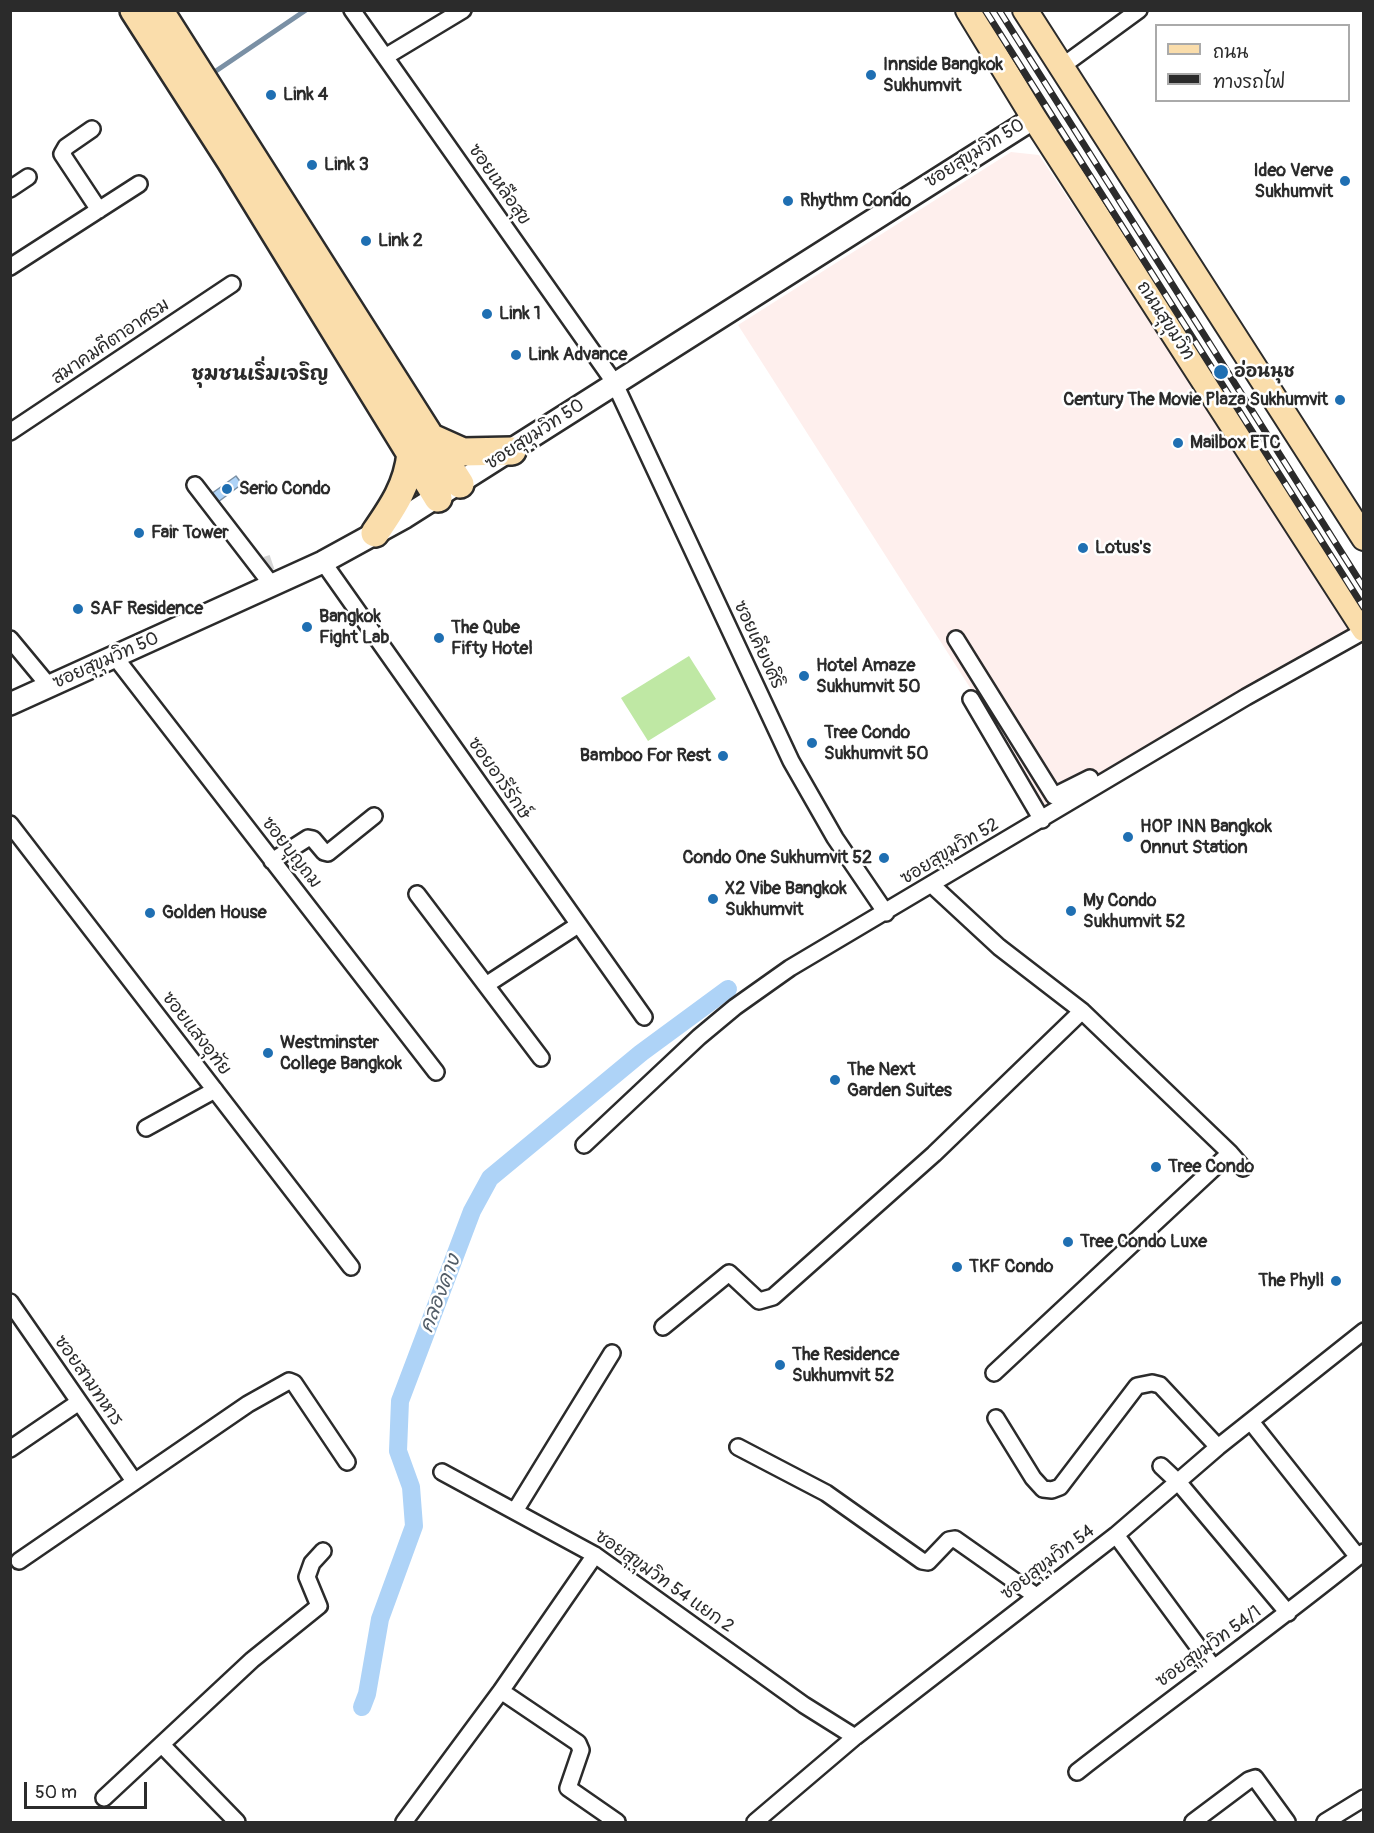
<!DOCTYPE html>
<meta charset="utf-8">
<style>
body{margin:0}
#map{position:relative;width:1374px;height:1833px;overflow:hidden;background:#fff;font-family:Pangolin,"Playpen Sans Thai",sans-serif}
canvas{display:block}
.frame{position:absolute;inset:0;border:12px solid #2b2b2b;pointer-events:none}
.legend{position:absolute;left:1155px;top:24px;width:195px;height:78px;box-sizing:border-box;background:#fff;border:2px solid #aaa;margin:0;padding:8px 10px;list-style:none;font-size:18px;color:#2b2b2b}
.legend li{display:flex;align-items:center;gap:12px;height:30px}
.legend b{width:30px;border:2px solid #aaa}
.scale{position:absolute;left:24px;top:1782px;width:123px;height:27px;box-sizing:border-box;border:3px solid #2b2b2b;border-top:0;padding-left:8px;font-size:18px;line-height:21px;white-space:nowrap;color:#2b2b2b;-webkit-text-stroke:4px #fff;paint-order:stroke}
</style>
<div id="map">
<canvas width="1374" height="1833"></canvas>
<div class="frame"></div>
<ul class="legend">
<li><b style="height:8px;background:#faddab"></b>ถนน</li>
<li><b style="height:8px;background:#2b2b2b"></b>ทางรถไฟ</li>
</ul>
<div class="scale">50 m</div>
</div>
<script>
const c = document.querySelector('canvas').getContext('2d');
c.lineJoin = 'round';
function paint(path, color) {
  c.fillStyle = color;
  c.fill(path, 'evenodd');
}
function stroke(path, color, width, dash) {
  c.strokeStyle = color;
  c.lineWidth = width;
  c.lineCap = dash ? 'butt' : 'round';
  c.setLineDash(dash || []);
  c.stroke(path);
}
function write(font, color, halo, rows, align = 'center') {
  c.font = font + ' Pangolin,"Playpen Sans Thai",sans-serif';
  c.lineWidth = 5;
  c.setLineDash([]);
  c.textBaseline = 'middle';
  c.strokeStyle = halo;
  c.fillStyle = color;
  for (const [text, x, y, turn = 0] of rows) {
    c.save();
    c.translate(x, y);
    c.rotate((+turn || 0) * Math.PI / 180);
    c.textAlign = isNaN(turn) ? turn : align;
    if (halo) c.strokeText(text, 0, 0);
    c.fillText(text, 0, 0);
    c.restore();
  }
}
paint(new Path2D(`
 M1011 152 1039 155 1355 628 1047 808 738 325Z`), '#feefed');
paint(new Path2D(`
 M689 656 716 699 648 741 621 698Z`), '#bfe8a4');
const water = new Path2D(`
 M236 476 242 484 218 502 211 494Z`);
paint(water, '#aed3f7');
stroke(water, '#7a90a5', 1.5);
stroke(new Path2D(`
 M210 75 306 10`), '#7a90a5', 5);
stroke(new Path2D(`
 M362 1707 367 1694 380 1619 414 1526 411 1487 398 1451 400 1401 472 1211 490 1178 641 1053 728 989`), '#aed3f7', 18);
stroke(new Path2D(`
 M266 564 272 562`), '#d5d5d5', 15, [15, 8]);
const street = new Path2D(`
 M352 10 614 382 791 761 835 838 886 913
 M385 57 463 10
 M1061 67 1139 10
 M92 129 66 147 62 154 99 210
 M10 189 28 177
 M10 267 139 184
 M10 432 232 284
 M195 485 272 585
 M323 562 644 1017
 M10 639 49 686
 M956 639 1054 796 1090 778
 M115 657 436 1072
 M971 699 1042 820
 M10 824 351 1267
 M272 861 308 838 313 839 324 852 328 853 374 816
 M932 885 999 947 1082 1011 1230 1153 1243 1168
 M417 894 541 1058
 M486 985 578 925
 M146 1128 215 1090
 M584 1145 699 1037 735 1007 790 968 1246 697 1364 631
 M10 1302 134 1481
 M663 1327 729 1273 759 1301 773 1297 934 1154 1082 1011
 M994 1373 1230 1153
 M996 1418 1033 1478 1043 1489 1052 1490 1060 1487 1137 1386 1152 1383 1160 1385 1218 1447
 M1252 1423 1358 1557
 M738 1447 826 1493 922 1561 928 1562 949 1540 955 1539 1036 1596
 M10 1449 79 1402
 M1161 1466 1179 1483 1288 1613
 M442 1472 595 1555 804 1705 855 1737
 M515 1511 612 1353
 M1116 1535 1213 1667
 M19 1561 248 1404 289 1381 294 1383 347 1462
 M501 1691 578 1743 581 1750 568 1788 617 1822
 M162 1745 237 1822
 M1077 1772C1172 1698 1270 1628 1364 1552
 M104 1798 252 1660 319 1606 307 1577 312 1563 323 1551
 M404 1822 501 1691 595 1555
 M755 1822 855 1737 1116 1535 1218 1447 1364 1331
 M1193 1822 1249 1780 1255 1778 1287 1822
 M1325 1822 1364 1798`);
const secondary = new Path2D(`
 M10 704 323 562 405 517 1034 118`);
const primary = new Path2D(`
 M968 10 1034 118 1364 629
 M1025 10 1364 538`);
const highway = new Path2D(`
 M134 10 231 161 438 498
 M159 10 460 484
 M434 439 463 452 512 451
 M375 533C393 507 408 485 411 453`);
stroke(street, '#2b2b2b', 20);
stroke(secondary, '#2b2b2b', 26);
stroke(primary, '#2b2b2b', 28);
stroke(highway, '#2b2b2b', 32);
stroke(street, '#fff', 15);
stroke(secondary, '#fff', 21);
stroke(primary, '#faddab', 24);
stroke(highway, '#faddab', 27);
const rail = new Path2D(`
 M985 10 1364 608
 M999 10 1364 588`);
stroke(rail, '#2b2b2b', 7);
stroke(rail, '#fff', 4.5, [14]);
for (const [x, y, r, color] of [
 [871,75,6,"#1f6fb2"],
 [271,95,6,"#1f6fb2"],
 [312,165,6,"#1f6fb2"],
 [1345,181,6,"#1f6fb2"],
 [788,201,6,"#1f6fb2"],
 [366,241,6,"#1f6fb2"],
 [487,314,6,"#1f6fb2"],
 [516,355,6,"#1f6fb2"],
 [1221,372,8,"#1f6fb2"],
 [1340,400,6,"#1f6fb2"],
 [1178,443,6,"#1f6fb2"],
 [227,489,6,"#1f6fb2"],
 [139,533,6,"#1f6fb2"],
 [1083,548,6,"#1f6fb2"],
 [78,609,6,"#1f6fb2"],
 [307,627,6,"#1f6fb2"],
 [439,638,6,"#1f6fb2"],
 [804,676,6,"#1f6fb2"],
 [812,743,6,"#1f6fb2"],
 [723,756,6,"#1f6fb2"],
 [1128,837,6,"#1f6fb2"],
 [884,858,6,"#1f6fb2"],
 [713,899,6,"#1f6fb2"],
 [1071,911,6,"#1f6fb2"],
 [150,913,6,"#1f6fb2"],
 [268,1053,6,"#1f6fb2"],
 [835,1080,6,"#1f6fb2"],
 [1156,1167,6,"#1f6fb2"],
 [1068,1242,6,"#1f6fb2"],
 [957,1267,6,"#1f6fb2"],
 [1336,1281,6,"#1f6fb2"],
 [780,1365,6,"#1f6fb2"]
]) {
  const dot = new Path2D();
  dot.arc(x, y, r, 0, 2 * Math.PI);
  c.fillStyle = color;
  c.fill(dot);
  stroke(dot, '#fff', 2);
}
write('bold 18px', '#2b2b2b', '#fff', [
 ["Innside Bangkok",883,65],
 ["Sukhumvit",883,86],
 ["Link 4",283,95],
 ["Link 3",324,165],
 ["Ideo Verve",1333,171,"right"],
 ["Sukhumvit",1333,192,"right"],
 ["Rhythm Condo",800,201],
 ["Link 2",378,241],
 ["Link 1",499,314],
 ["Link Advance",528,355],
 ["อ่อนนุช",1234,372],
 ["Century The Movie Plaza Sukhumvit",1328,400,"right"],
 ["Mailbox ETC",1190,443],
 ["Serio Condo",239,489],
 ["Fair Tower",151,533],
 ["Lotus's",1095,548],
 ["SAF Residence",90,609],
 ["Bangkok",319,617],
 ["Fight Lab",319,638],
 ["The Qube",451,628],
 ["Fifty Hotel",451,649],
 ["Hotel Amaze",816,666],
 ["Sukhumvit 50",816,687],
 ["Tree Condo",824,733],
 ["Sukhumvit 50",824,754],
 ["Bamboo For Rest",711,756,"right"],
 ["HOP INN Bangkok",1140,827],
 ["Onnut Station",1140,848],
 ["Condo One Sukhumvit 52",872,858,"right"],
 ["X2 Vibe Bangkok",725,889],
 ["Sukhumvit",725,910],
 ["My Condo",1083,901],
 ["Sukhumvit 52",1083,922],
 ["Golden House",162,913],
 ["Westminster",280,1043],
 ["College Bangkok",280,1064],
 ["The Next",847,1070],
 ["Garden Suites",847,1091],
 ["Tree Condo",1168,1167],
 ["Tree Condo Luxe",1080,1242],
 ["TKF Condo",969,1267],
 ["The Phyll",1324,1281,"right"],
 ["The Residence",792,1355],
 ["Sukhumvit 52",792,1376]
], 'left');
write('18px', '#2b2b2b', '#fff', [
 ["ซอยสุขุมวิท 50",975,154,-32],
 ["ซอยเหลือสุข",499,185,55],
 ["ถนนสุขุมวิท",1165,321,57],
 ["สมาคมคีตาอาศรม",111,342,-34],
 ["ซอยสุขุมวิท 50",535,435,-33],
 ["ซอยเคียงศิริ",758,645,65],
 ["ซอยสุขุมวิท 50",106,661,-24],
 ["ซอยอารีรักษ์",499,779,55],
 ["ซอยสุขุมวิท 52",950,852,-31],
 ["ซอยบุญถม",291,853,52],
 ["ซอยแสงอุทัย",196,1034,52],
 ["ซอยสามทหาร",88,1381,55],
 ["ซอยสุขุมวิท 54",1048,1563,-37],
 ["ซอยสุขุมวิท 54 แยก 2",664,1582,35],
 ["ซอยสุขุมวิท 54/1",1209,1647,-36]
]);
write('bold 20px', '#2b2b2b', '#fff', [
 ["ชุมชนเริ่มเจริญ",260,375]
]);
write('italic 20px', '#525d68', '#fff', [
 ["คลองคาง",441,1294,-69]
]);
</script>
